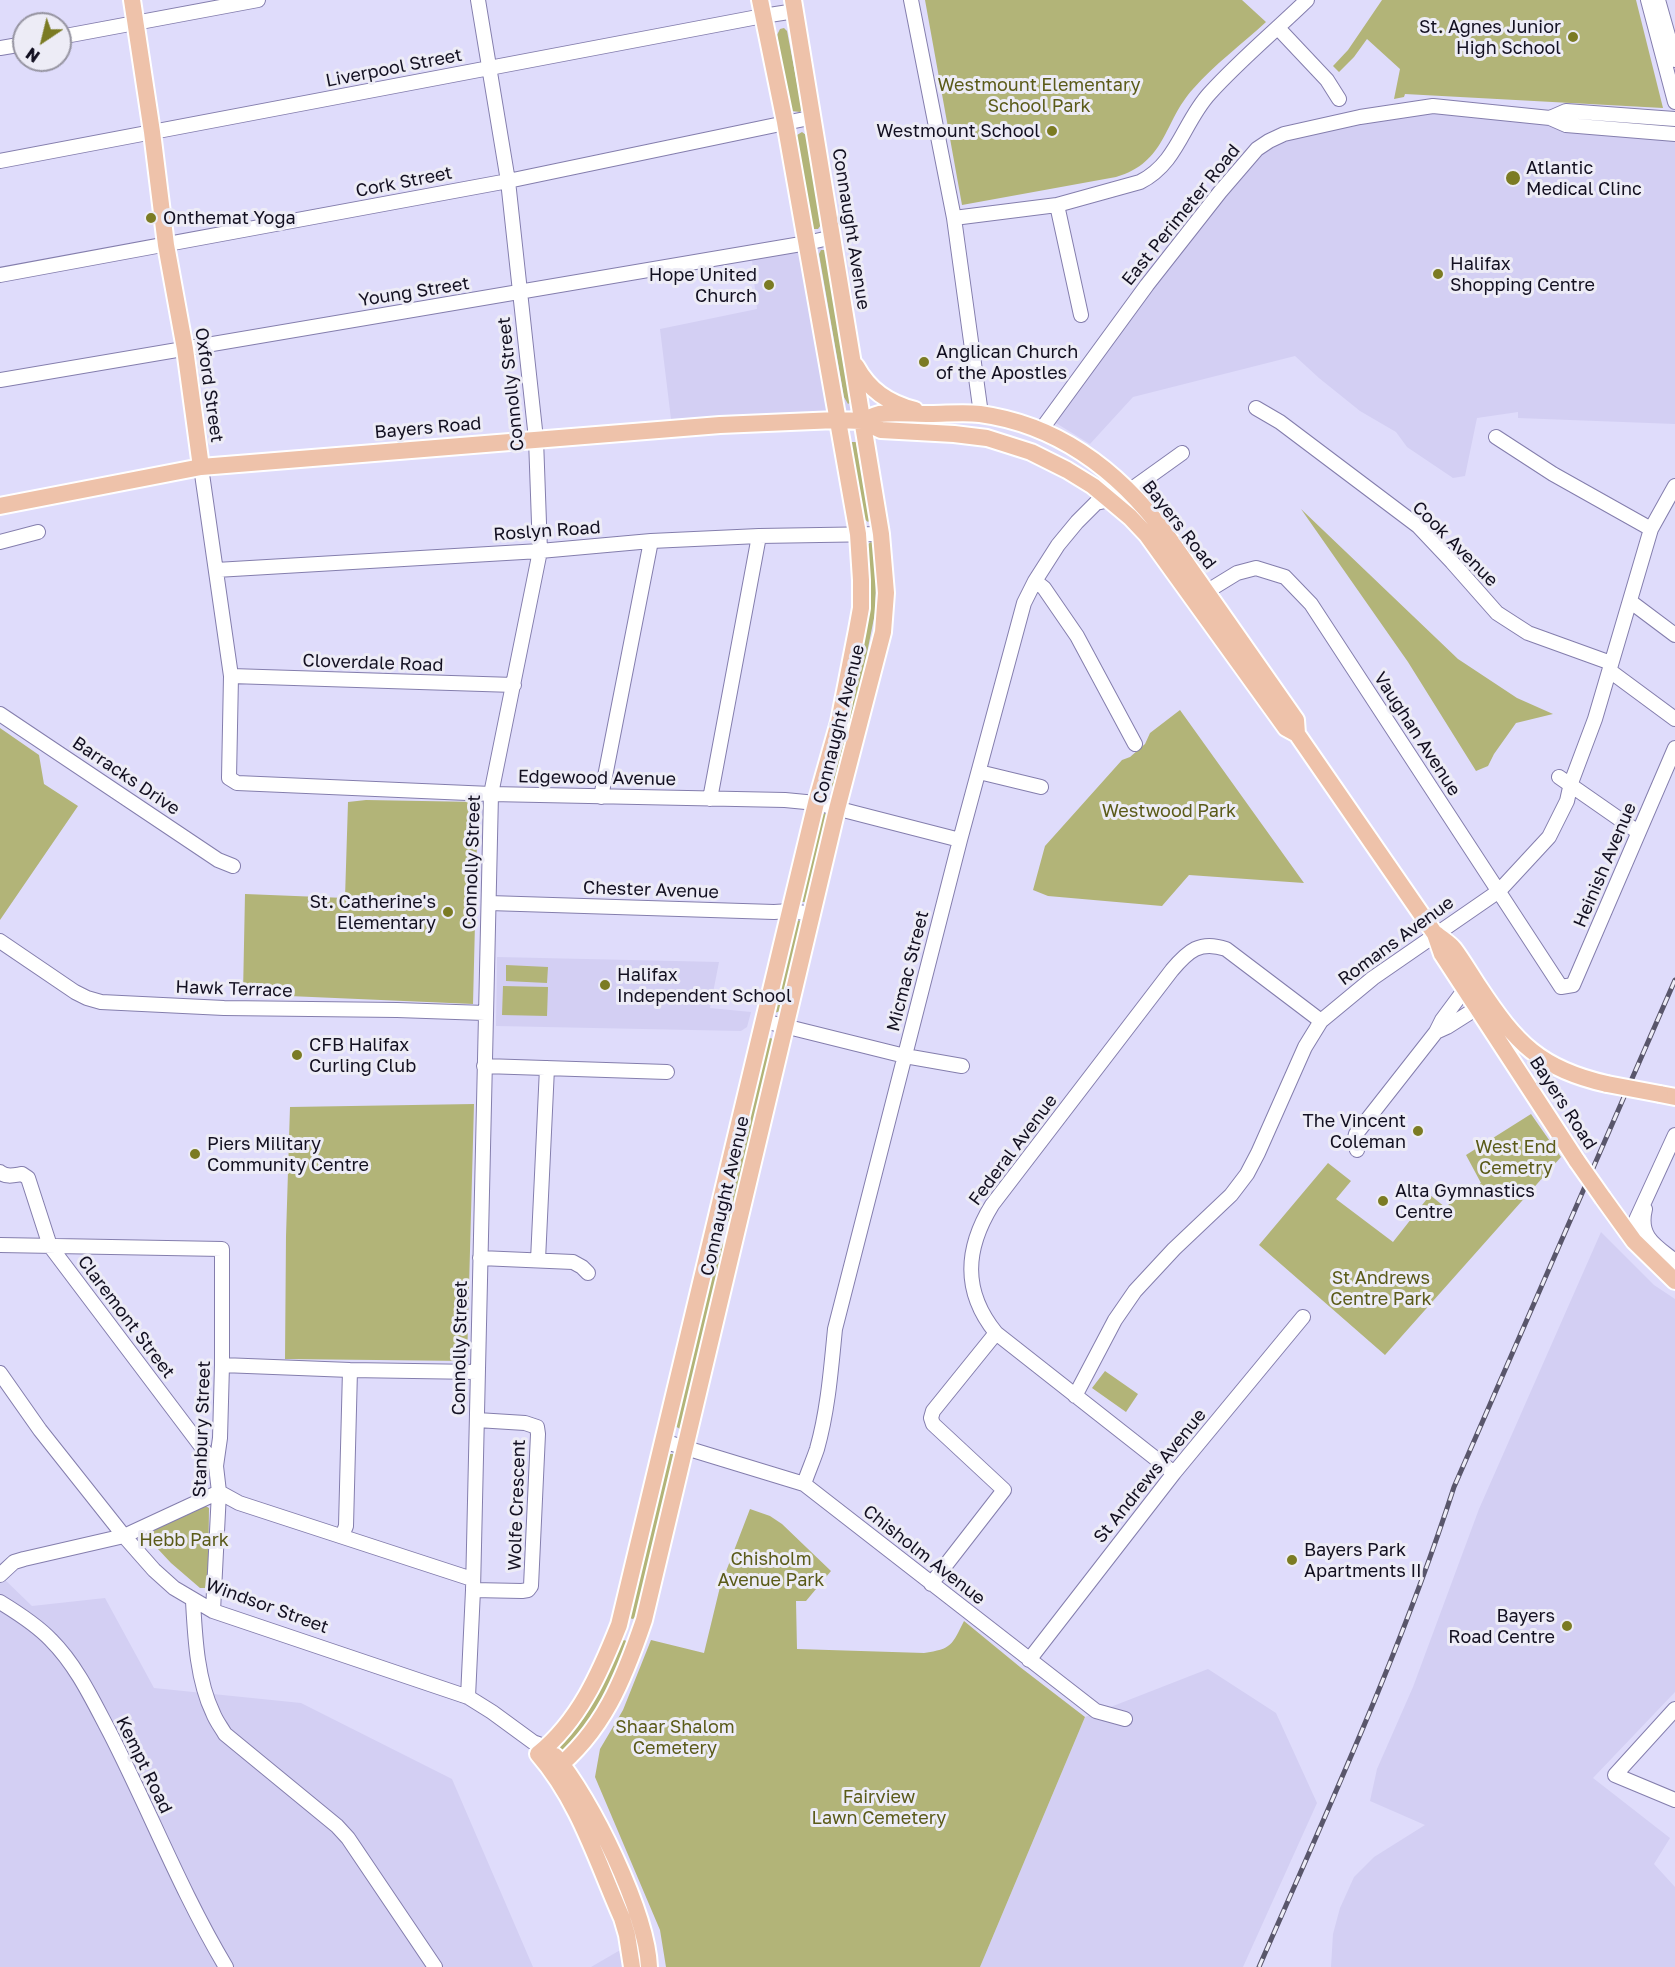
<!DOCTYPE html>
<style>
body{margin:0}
#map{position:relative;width:1675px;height:1967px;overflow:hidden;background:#dfdcfb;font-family:"Golos Text",sans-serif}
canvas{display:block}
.north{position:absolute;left:12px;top:12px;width:60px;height:60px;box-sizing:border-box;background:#edecf6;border:2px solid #9694a1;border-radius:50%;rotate:215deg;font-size:16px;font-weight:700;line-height:24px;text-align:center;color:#131021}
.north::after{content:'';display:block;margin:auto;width:21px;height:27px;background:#7b7b23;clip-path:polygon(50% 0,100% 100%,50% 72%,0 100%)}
</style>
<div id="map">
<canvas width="1675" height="1967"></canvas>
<div class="north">N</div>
</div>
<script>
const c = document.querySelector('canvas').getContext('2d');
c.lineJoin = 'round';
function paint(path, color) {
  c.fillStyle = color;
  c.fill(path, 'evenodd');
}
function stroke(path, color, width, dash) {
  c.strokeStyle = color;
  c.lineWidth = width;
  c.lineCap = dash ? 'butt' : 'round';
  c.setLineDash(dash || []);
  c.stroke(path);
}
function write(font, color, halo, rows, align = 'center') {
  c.font = font + ' "Golos Text",sans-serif';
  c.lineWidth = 6;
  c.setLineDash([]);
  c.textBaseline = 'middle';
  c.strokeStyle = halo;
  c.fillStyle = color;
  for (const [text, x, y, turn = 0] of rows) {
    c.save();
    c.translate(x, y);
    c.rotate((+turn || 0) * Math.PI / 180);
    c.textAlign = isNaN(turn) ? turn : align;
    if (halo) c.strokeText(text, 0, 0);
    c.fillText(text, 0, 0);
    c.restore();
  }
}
paint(new Path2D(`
 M1433 106 1536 117 1566 111 1675 119V424L1518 418V412L1477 418 1465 476 1453 478 1407 447 1396 432 1360 411 1319 378 1295 356 1133 397 1090 444 1051 420 1099 351 1269 141Z
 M820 235 855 425 671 419 660 329 757 309 751 251Z
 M497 957 719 962 710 1008 751 1012 747 1027 741 1031 496 1026Z
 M1601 1232 1654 1285 1675 1299V1692L1593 1778 1670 1838 1654 1864 1675 1887V1967H1331L1333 1934 1340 1908 1354 1877 1374 1857 1425 1825 1370 1801 1377 1769 1413 1687 1479 1509Z
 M0 1575 32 1606 105 1598 154 1688 301 1703 452 1779 533 1967H0Z
 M1208 1669 1276 1713 1317 1803 1243 1967H980L1085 1717Z
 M641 1938 642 1967H591Z`), '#d3cff3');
paint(new Path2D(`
 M925 0H1242L1266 22C1242 44 1215 64 1193 89 1163 122 1167 162 1116 177L962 205Z
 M1382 0H1636L1663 108 1405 94 1404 97 1394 99 1400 69 1367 39 1354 57 1339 72 1333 66 1348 50Z
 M784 28 787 31 802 109 800 112 791 111 777 35 780 29Z
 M802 132 806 135 821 225 818 229H814L812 227 795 138 797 135Z
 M821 250H825L827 253 852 395 851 402 848 404 844 397 819 254Z
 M850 442H856L870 520 868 522 863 518Z
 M1301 509 1458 659 1517 698 1553 714 1516 723 1494 754 1488 766 1476 771 1408 662Z
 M871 542 876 545 877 550 875 613 866 658 837 785 835 788 829 784 866 548 868 544Z
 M1180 710 1304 883 1189 875 1162 906 1048 896 1033 890 1045 846 1122 760 1130 757 1145 744 1150 733Z
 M0 728 39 755 44 784 78 806 0 920Z
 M366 800 478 802 473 1004 243 994 245 894 345 898 348 802Z
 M825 813 828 815 806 902H802L799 898 821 815Z
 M796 920 801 921 802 925 781 1011 774 1013Z
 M506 965 548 967 547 983 506 981Z
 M503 986 548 987 547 1016 502 1015Z
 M765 1037 774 1039 731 1221 723 1222Z
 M474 1104 467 1361 285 1359 286 1236 290 1107Z
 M1531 1114 1561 1157 1385 1355 1259 1245 1328 1163 1351 1181 1336 1199 1393 1242 1430 1195 1445 1207 1481 1183 1466 1155Z
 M720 1241 725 1245 683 1427 680 1429 675 1426 718 1242Z
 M1105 1371 1138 1394 1126 1412 1092 1388Z
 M668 1454H673L676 1460 636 1616 633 1619 629 1618 627 1614Z
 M204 1505 209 1508 208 1581 205 1588H200L171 1563 143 1533Z
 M750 1509 770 1516 782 1524 831 1571 806 1601H796L797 1649 924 1653C952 1649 952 1645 964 1621L1020 1667 1085 1717 980 1967H666L660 1930 595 1777 600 1749 623 1710 651 1640 704 1653 720 1587Z
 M620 1639 627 1641C626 1666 583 1736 563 1752L559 1750 560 1745 577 1722Z`), '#b2b478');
const minor = new Path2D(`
 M911 0 954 218 981 414
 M1648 0 1675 102
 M1658 0 1675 60
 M1278 28 1327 80 1339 99
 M60 37 258 0
 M0 48 24 44
 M1550 118 1566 111 1675 119
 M0 161 763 16 795 11
 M1057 205 1081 315
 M954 218 1057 205 1140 182C1178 163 1183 122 1210 93 1240 60 1275 31 1307 0
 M0 275 508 181 814 117
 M0 380 807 243 833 237
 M1256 408 1280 422 1418 526 1452 562 1497 613 1528 633 1611 663
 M1041 430 1147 285 1220 192 1257 149 1269 141 1284 134 1360 117 1433 106 1550 118 1566 125 1675 134
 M1496 437 1553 474 1651 529
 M201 467 231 676 229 778 237 783 491 794 785 800 816 803 960 840
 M1129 491 1182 453
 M0 542 38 532
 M216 570 540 551 651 541 759 536 881 534
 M1035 581 1044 588 1077 636 1135 744
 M1206 592 1237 573 1256 568 1285 577 1311 604 1561 987 1573 985 1675 748
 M1631 602 1675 635
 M1610 671 1675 719
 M231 676 514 685
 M0 714 218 860 233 866
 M979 772 1041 787
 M1559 777 1638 832
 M601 797 651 541
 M710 799 759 536
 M489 903 774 912 790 911 813 914
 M0 941 75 992 87 998 101 1002 224 1008 397 1010 485 1013
 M764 1021 905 1056 962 1066
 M1436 1032 1447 1027 1477 1008
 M484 1066 667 1072
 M1357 1150 1354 1142 1356 1134 1436 1032 1442 1020 1465 989
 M0 1172C6 1178 15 1175 22 1174L28 1178 50 1246 216 1466
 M1645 1209C1638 1237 1656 1246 1675 1261
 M1630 1233 1675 1135
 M0 1245 222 1249V1365L220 1438 216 1466 219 1492 213 1611
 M480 1258 573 1262 582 1267 588 1273
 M538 1260 547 1068
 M222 1365 350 1370 477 1372
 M0 1373 40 1430 124 1536 154 1570 174 1588 213 1611 468 1697 492 1712 533 1742 547 1747
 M1075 1396 1115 1320 1135 1291 1174 1249 1231 1195 1247 1174 1258 1153 1305 1047 1321 1021 1373 978 1499 891 1549 837 1567 801 1571 783 1595 719 1651 529 1675 486
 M663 1441 804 1484 1096 1711 1125 1719
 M1174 1473 996 1333C962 1291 965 1249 992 1205L1172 970C1188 951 1200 940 1226 949L1321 1021
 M804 1484C808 1472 813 1461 817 1449 828 1410 831 1369 835 1329L960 840 1024 603 1035 581 1058 545 1077 522 1096 503 1110 500
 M219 1492 239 1503 472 1579
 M342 1536 346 1526 350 1370
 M0 1575 14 1562 24 1559 124 1536 219 1492
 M931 1584 1004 1490 933 1424 931 1418 933 1411 996 1333
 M473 1590 522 1591 528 1590 531 1586 538 1434 537 1427 525 1423 477 1420
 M193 1601C195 1637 197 1680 213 1713 216 1721 221 1727 225 1734L337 1826 348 1838 435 1967
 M0 1602C18 1613 37 1625 51 1640 77 1666 93 1701 110 1733 150 1811 181 1892 226 1967
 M1029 1660 1174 1473 1303 1317
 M468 1697 473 1590 491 794 540 551 536 439 508 181 478 0
 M1675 1709 1615 1775 1675 1800`);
const major = new Path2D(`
 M132 0 152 132 166 245 185 349 201 467
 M856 366C869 390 888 403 915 410
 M862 421C867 419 874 415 879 414 895 412 913 414 930 414 946 414 964 412 980 414 1060 425 1121 473 1168 537L1296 720 1297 734 1435 934 1442 954 1577 1161
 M0 506 201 467 720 425 837 420 862 421 881 430 954 434 987 438 1031 452 1067 470 1093 486 1130 517 1147 535 1286 728 1297 734
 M1436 934C1442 939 1449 943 1454 949 1463 961 1471 975 1479 987 1516 1043 1540 1069 1607 1084
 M1660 1094 1675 1097
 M1603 1198 1634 1241 1675 1281
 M555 1756C591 1798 647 1913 649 1967
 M553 1771C603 1732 624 1679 644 1620L837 809 883 632 886 593 881 534 793 0
 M632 1967 627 1935 622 1918C597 1862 579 1801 538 1754 579 1721 600 1673 619 1625L790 911 816 803 839 722 857 630 861 608V580L858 534 785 122 760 0`);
stroke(minor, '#847ead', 16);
stroke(major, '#fff', 20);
stroke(minor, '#fff', 14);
stroke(major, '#eec2aa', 16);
const rail = new Path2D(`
 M1259 1967C1328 1809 1401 1651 1454 1487L1675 980`);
stroke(rail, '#59566b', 5);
stroke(rail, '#edecf6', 3, [9]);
const majorBridge = new Path2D(`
 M1607 1084 1660 1094
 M1577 1161 1603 1198`);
stroke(majorBridge, '#fff', 20, []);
stroke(majorBridge, '#eec2aa', 16);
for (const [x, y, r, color] of [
 [1573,37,6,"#7b7b23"],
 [1052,131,6,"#7b7b23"],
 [1513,178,8,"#7b7b23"],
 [151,218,6,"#7b7b23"],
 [1438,274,6,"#7b7b23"],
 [769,285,6,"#7b7b23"],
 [924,362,6,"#7b7b23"],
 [448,912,6,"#7b7b23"],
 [605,985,6,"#7b7b23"],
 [297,1055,6,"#7b7b23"],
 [1418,1131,6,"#7b7b23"],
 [195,1154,6,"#7b7b23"],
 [1383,1201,6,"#7b7b23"],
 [1292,1560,6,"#7b7b23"],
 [1567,1626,6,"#7b7b23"]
]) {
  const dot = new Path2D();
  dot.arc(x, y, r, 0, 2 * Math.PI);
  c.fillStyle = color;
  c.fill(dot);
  stroke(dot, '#edecf6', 2);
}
write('18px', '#131021', '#edecf6', [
 ["St. Agnes Junior",1561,27,"right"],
 ["High School",1561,48,"right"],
 ["Westmount School",1040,131,"right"],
 ["Atlantic",1526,168],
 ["Medical Clinc",1526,189],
 ["Onthemat Yoga",163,218],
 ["Halifax",1450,264],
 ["Shopping Centre",1450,285],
 ["Hope United",757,275,"right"],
 ["Church",757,296,"right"],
 ["Anglican Church",936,352],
 ["of the Apostles",936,373],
 ["St. Catherine's",436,902,"right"],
 ["Elementary",436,923,"right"],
 ["Halifax",617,975],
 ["Independent School",617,996],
 ["CFB Halifax",309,1045],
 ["Curling Club",309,1066],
 ["The Vincent",1406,1121,"right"],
 ["Coleman",1406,1142,"right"],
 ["Piers Military",207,1144],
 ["Community Centre",207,1165],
 ["Alta Gymnastics",1395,1191],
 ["Centre",1395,1212],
 ["Bayers Park",1304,1550],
 ["Apartments II",1304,1571],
 ["Bayers",1555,1616,"right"],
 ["Road Centre",1555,1637,"right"]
], 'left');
write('18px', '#131021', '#edecf6', [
 ["Liverpool Street",394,68,-11],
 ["Cork Street",404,182,-11],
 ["East Perimeter Road",1181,215,-51],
 ["Connaught Avenue",851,229,81],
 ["Young Street",414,292,-9],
 ["Connolly Street",511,384,-96],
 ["Oxford Street",209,385,82],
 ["Bayers Road",428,428,-5],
 ["Bayers Road",1179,525,52],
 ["Roslyn Road",547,531,-4],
 ["Cook Avenue",1455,544,45],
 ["Cloverdale Road",373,663,2],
 ["Connaught Avenue",839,724,-76],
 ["Vaughan Avenue",1417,734,57],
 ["Barracks Drive",126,776,34],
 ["Edgewood Avenue",597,778,1],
 ["Connolly Street",472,862,-88],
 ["Heinish Avenue",1605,865,-67],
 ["Chester Avenue",651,890,2],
 ["Romans Avenue",1396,941,-36],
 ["Micmac Street",908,971,-76],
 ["Hawk Terrace",234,989,2],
 ["Bayers Road",1563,1103,57],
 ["Federal Avenue",1013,1150,-53],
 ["Connaught Avenue",725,1196,-77],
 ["Claremont Street",126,1317,53],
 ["Connolly Street",460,1348,-89],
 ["Stanbury Street",202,1429,-88],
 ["St Andrews Avenue",1150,1476,-51],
 ["Wolfe Crescent",517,1505,-88],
 ["Chisholm Avenue",924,1555,38],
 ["Windsor Street",267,1606,20],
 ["Kempt Road",144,1765,64]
]);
write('18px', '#5a5a18', '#edecf6', [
 ["Westmount Elementary",1039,85],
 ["School Park",1039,106],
 ["Westwood Park",1169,811],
 ["West End",1516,1147],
 ["Cemetry",1516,1168],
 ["St Andrews",1381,1278],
 ["Centre Park",1381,1299],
 ["Hebb Park",184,1540],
 ["Chisholm",771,1559],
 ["Avenue Park",771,1580],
 ["Shaar Shalom",675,1727],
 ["Cemetery",675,1748],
 ["Fairview",879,1797],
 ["Lawn Cemetery",879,1818]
]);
</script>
